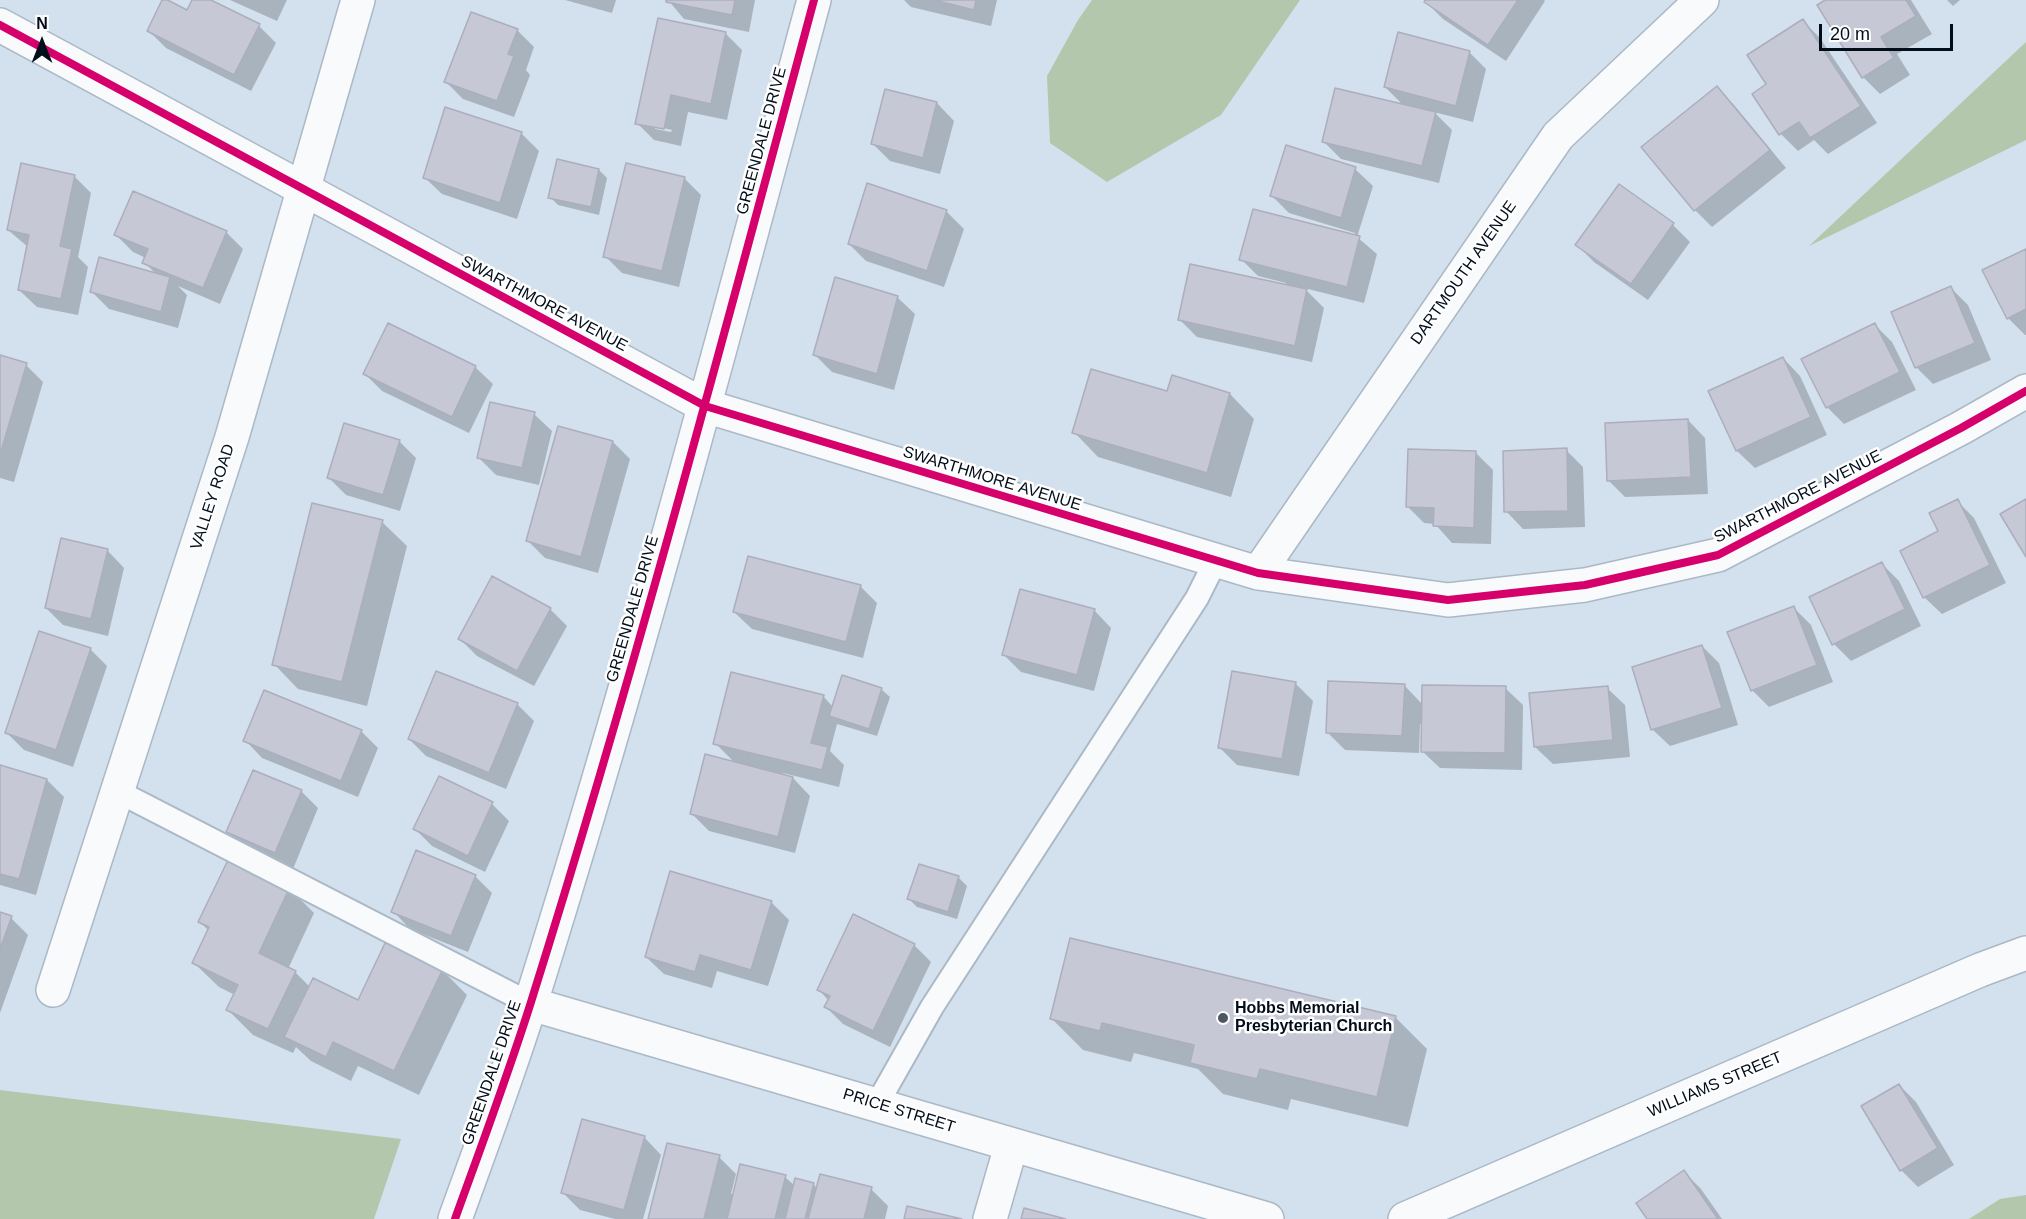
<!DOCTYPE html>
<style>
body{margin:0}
#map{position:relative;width:2026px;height:1219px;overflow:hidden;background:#d3e0ed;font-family:Helvetica,sans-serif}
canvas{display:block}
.north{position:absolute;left:12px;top:12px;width:60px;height:60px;-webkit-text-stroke:4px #fefefe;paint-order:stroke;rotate:0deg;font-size:16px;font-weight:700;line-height:24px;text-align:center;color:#020d1a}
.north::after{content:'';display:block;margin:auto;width:21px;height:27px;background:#020d1a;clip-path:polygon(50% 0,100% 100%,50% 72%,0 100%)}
.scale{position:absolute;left:1819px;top:24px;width:134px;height:27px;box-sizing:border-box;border:3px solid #020d1a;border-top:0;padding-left:8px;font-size:18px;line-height:21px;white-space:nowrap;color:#020d1a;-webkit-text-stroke:4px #fefefe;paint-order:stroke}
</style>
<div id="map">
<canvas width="2026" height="1219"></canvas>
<div class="north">N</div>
<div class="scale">20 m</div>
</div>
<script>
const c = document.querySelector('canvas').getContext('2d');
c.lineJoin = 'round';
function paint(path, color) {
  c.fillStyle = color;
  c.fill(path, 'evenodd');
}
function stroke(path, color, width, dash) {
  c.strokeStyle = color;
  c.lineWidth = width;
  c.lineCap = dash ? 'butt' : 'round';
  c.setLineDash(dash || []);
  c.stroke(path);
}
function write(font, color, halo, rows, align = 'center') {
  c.font = font + ' Helvetica,sans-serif';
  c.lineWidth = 5;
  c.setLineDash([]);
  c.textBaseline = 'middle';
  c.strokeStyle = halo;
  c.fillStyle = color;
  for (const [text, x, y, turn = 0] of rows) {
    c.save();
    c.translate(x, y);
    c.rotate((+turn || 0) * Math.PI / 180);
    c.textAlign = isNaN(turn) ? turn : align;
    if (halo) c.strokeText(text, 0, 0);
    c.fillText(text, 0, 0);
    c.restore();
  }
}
paint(new Path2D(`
 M1092 0H1300L1221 115 1107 182 1050 143 1047 76 1078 20Z
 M2026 42V140L1809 246Z
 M0 1090 401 1139 374 1219H0Z
 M2026 1195V1219H1969L2000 1199Z`), '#b3c7ad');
paint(new Path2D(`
 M164 0 187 12 193 0H207L259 26 276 43 251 91 166 48 149 31Z
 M230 0H287L277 21Z
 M565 0H616L612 13Z
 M668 0H755L749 32 684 19Z
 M904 0H997L991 26 911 7Z
 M1427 0H1544L1545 1 1506 61 1443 19 1426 2Z
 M1828 0H1911L1932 34 1897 54 1910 75 1880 94 1863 77 1819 6Z
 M1947 0H1960L1953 6Z
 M1803 21 1820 38 1877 123 1828 154 1814 140 1798 151 1781 134 1754 94 1768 85Z
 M517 30 534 47 526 70 530 75 514 117 463 99 446 82Z
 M725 33 742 50 727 120 688 112 681 146 654 140 637 123ZM655 126 672 130 671 132 655 129Z
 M1469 52 1486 69 1473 122 1434 112 1452 130 1439 183 1341 159 1324 142 1404 106 1385 87Z
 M1717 88 1734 105 1786 168 1712 227 1695 210Z
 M937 103 954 121 940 174 890 161 873 144Z
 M446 109 522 134 539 151 517 219 442 194 424 177Z
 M1355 169 1373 186 1357 237 1377 254 1364 303 1304 288 1324 308 1312 362 1197 337 1180 320 1285 286 1286 283 1258 276 1241 259 1354 236 1355 233 1289 213 1272 196Z
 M599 170 607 178 599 215 558 205 550 197Z
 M74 176 91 193 78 257 88 267 78 315 37 307 19 290 28 247 8 230Z
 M684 178 701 195 679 287 622 273 605 256Z
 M1619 186 1673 225 1690 242 1648 300 1594 262 1577 245Z
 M946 211 964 229 944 287 866 261 849 244Z
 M226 232 243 249 220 304 178 286 187 295 178 328 109 309 92 292 156 274 144 262 146 258 133 252 116 235Z
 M2026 250V335H2025L2008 318Z
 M1951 288 1968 305 1991 360 1933 384 1916 367Z
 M897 297 915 314 894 390 832 372 815 355Z
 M1875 325 1892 342 1916 390 1844 424 1827 407Z
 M0 357 26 365 43 382 14 482 0 478Z
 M1783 358 1800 376 1827 435 1755 468 1737 451 1710 392Z
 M475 367 493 384 469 433 382 391 365 374Z
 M1230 394 1254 419 1231 497 1098 457 1074 432Z
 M534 414 552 431 539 485 496 475 479 458Z
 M1688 420 1705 438 1708 494 1625 497 1608 480Z
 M399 441 416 458 400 511 346 495 329 478Z
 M613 442 630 459 598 573 545 558 528 541Z
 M1566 450 1583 467 1585 527 1523 529 1506 511Z
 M1476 453 1493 470 1491 544 1452 543 1435 524 1424 523 1407 506Z
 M1957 501 1974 518 2006 583 1942 614 1924 597Z
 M382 522 407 546 367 706 298 689 274 664Z
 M107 550 124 568 108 636 63 625 46 608Z
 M1882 564 1899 581 1921 626 1851 661 1834 644Z
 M860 586 877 603 863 658 752 629 734 612Z
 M1794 608 1811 625 1833 682 1769 707 1752 690Z
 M550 609 567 626 534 686 477 656 460 639Z
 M1094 610 1111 628 1094 691 1021 672 1004 655Z
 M1702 646 1719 663 1738 725 1670 746 1652 729Z
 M90 649 107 666 73 767 24 750 7 733Z
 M1296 684 1313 701 1299 776 1237 765 1220 748Z
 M1404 685 1423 705 1505 688 1523 705 1522 770 1440 768 1422 751 1423 724H1420L1419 753 1345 750 1328 733Z
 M1607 688 1625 705 1630 757 1553 764 1535 747Z
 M881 689 890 697 877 736 837 724 830 751 844 765 839 787 783 773V776L793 778 810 796 795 853 709 831 692 814 735 763 715 743 823 696 833 707Z
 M517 704 534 721 506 789 426 756 409 739Z
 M361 731 378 748 358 797 262 758 245 740Z
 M0 766 47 780 64 797 36 895 0 885Z
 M440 778 492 804 509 821 485 872 432 846 415 829Z
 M301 791 318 808 293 869 245 849 228 832Z
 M920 866 959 878 967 886 957 919 917 907 909 899Z
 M671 873 772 903 789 920 768 986 717 971 712 988 664 974 646 957Z
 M475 876 492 893 468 952 410 929 393 911Z
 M290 889 314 913 288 969 295 972 310 987 359 1002 442 970 467 995 419 1095 358 1066 351 1081 311 1061 296 1047 293 1053 253 1035 228 1010 235 995 219 987 194 963 209 931 200 922Z
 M0 914 11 918 28 935 0 1013Z
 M1071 940 1396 1018 1427 1049 1408 1127 1291 1099 1288 1110 1223 1094 1198 1069 1134 1053 1131 1062 1083 1050 1052 1019Z
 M914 945 931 962 890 1047 843 1024 826 1007 829 1001 819 990Z
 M1899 1085 1916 1102 1954 1165 1918 1187 1901 1170Z
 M644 1137 661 1155 643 1219H615L580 1210 563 1193Z
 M719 1157 736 1174 731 1194H734L785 1177 795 1186 813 1184 818 1189H871L888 1206 885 1219H650Z
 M1684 1172 1701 1189 1722 1219H1649Z`), '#0003');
const building = new Path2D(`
 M162 0H168L187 10 192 0H211L260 24 234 75 147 31Z
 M666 0H735L732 15 666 2Z
 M934 0H976L974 10Z
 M1425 0H1518L1488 45 1424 2Z
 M1825 0H1906L1916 16 1881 37 1894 58 1862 78 1817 5Z
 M471 12 518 29 508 54 514 56 497 101 444 82Z
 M658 18 726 32 711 104 671 95 664 129 635 124Z
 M1803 19 1861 106 1810 138 1799 122 1779 135 1752 94 1766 84 1747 55Z
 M1398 32 1470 51 1456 106 1384 87Z
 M1717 86 1770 150 1694 211 1641 147Z
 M1335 88 1436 112 1422 166 1322 142Z
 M885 89 937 102 923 158 871 144Z
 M445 107 522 132 500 203 423 178Z
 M1286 145 1356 167 1341 218 1270 196Z
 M557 159 599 169 591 207 548 198Z
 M21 163 75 175 60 246 72 249 61 299 18 290 29 235 7 230Z
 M626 163 685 177 662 271 603 257Z
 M867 183 947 210 927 271 848 244Z
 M1619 184 1674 223 1631 284 1575 245Z
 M133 191 227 231 203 288 142 263 148 249 114 235Z
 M1253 209 1360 236 1347 287 1239 260Z
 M2026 249V309L2007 319 1982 270Z
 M99 257 170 277 161 312 90 292Z
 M1190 264 1307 289 1295 346 1178 320Z
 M835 277 898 296 877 374 813 355Z
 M1951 286 1975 343 1915 368 1891 312Z
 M388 323 476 366 452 417 363 374Z
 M1875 323 1900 372 1826 408 1801 359Z
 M0 355 27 363 0 455Z
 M1783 357 1811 417 1736 451 1708 391Z
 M1091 369 1167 391 1172 375 1230 393 1207 473 1072 433Z
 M490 402 535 412 522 468 477 458Z
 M1688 419 1691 477 1607 481 1605 423Z
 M344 423 400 440 383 495 327 478Z
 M558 426 613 441 581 557 526 541Z
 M1567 448 1568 511 1504 512 1503 451Z
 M1408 449 1476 451 1474 528 1433 526 1434 508 1406 507Z
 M1958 499 1990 565 1923 598 1900 551 1938 531 1929 513Z
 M2026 499V557L2000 514Z
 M312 503 383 520 342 682 272 665Z
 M61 538 108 549 91 619 45 608Z
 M748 556 861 585 846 642 733 612Z
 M1882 562 1905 609 1832 645 1809 597Z
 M492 576 551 608 517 671 458 639Z
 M1020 589 1095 609 1077 675 1002 655Z
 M1794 606 1817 665 1751 691 1727 632Z
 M39 631 91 648 56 750 5 733Z
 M1702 645 1722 708 1651 730 1632 667Z
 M436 671 518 703 489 773 408 739Z
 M1232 671 1296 682 1282 759 1218 748Z
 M731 672 824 695 811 743 828 747 822 770 713 744Z
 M842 675 882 688 869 729 829 716Z
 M1328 681 1405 684 1402 736 1326 733Z
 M1422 685 1506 686 1505 753 1421 752Z
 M1608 686 1613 740 1534 747 1529 693Z
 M264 690 362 730 341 781 243 741Z
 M705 754 793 777 778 837 690 814Z
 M0 765 47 779 19 879 0 874Z
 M253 770 302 790 275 853 226 832Z
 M439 776 493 802 468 856 413 829Z
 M416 850 476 875 451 936 391 912Z
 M229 858 290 887 259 953 296 971 268 1029 226 1010 238 985 192 963 209 927 198 922Z
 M919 864 959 876 948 912 907 899Z
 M670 871 772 901 751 970 700 955 695 972 645 957Z
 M0 912 12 916 0 949Z
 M853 914 915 944 873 1031 824 1007 830 996 817 990Z
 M1070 938 1396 1016 1377 1097 1260 1069 1257 1079 1190 1063 1194 1045 1102 1023 1100 1031 1050 1019Z
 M386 941 443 969 394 1071 333 1042 326 1057 284 1037 313 978 358 1000Z
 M1899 1084 1938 1148 1900 1171 1861 1106Z
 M582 1119 645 1136 624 1210 561 1193Z
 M667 1143 720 1155 704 1219H648Z
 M740 1164 786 1175 775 1219H727Z
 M1684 1170 1718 1219H1647L1636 1203Z
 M820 1174 872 1187 864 1219H808Z
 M795 1178 814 1183 805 1219H785Z
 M907 1206 962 1219H904Z
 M1024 1208 1066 1219H1021Z`);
paint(building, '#c6c8d6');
stroke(building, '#acaebd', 1.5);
const service = new Path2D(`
 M117 791 531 1004
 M877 1104 932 1007 1197 598 1216 560`);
const minor = new Path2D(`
 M0 25 705 406 1258 573 1448 600 1585 585 1718 555 1961 428 2026 391
 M1258 573 1558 136 1702 0
 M53 990 232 437 358 0
 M531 1004 1267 1219
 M455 1219C481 1147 508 1075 531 1002 635 671 724 335 814 0
 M990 1219 1011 1146
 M1405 1219 1980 970 2026 953`);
stroke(service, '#abb8c5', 26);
stroke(minor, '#abb8c5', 36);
stroke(service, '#f8fafc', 22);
stroke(minor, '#f8fafc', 33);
stroke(new Path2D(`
 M0 25 705 406 1258 573 1448 600 1585 585 1718 555 1961 428 2026 391
 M455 1219C481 1147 508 1075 531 1002 635 671 724 335 814 0`), '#d6006c', 8);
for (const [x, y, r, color] of [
 [1223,1018,6,"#4b5764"]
]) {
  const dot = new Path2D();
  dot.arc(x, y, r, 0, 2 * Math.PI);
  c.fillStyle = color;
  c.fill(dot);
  stroke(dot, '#fefefe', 2);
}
write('16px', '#020d1a', '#fefefe', [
 ["GREENDALE DRIVE",762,141,-75],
 ["DARTMOUTH AVENUE",1464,273,-55],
 ["SWARTHMORE AVENUE",544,304,28],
 ["SWARTHMORE AVENUE",992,479,17],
 ["VALLEY ROAD",213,497,-72],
 ["SWARTHMORE AVENUE",1798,497,-27],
 ["GREENDALE DRIVE",633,609,-74],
 ["GREENDALE DRIVE",492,1073,-71],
 ["WILLIAMS STREET",1715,1085,-23],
 ["PRICE STREET",899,1111,17]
]);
write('bold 16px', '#020d1a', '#fefefe', [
 ["Hobbs Memorial",1235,1009],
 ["Presbyterian Church",1235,1027]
], 'left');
</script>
